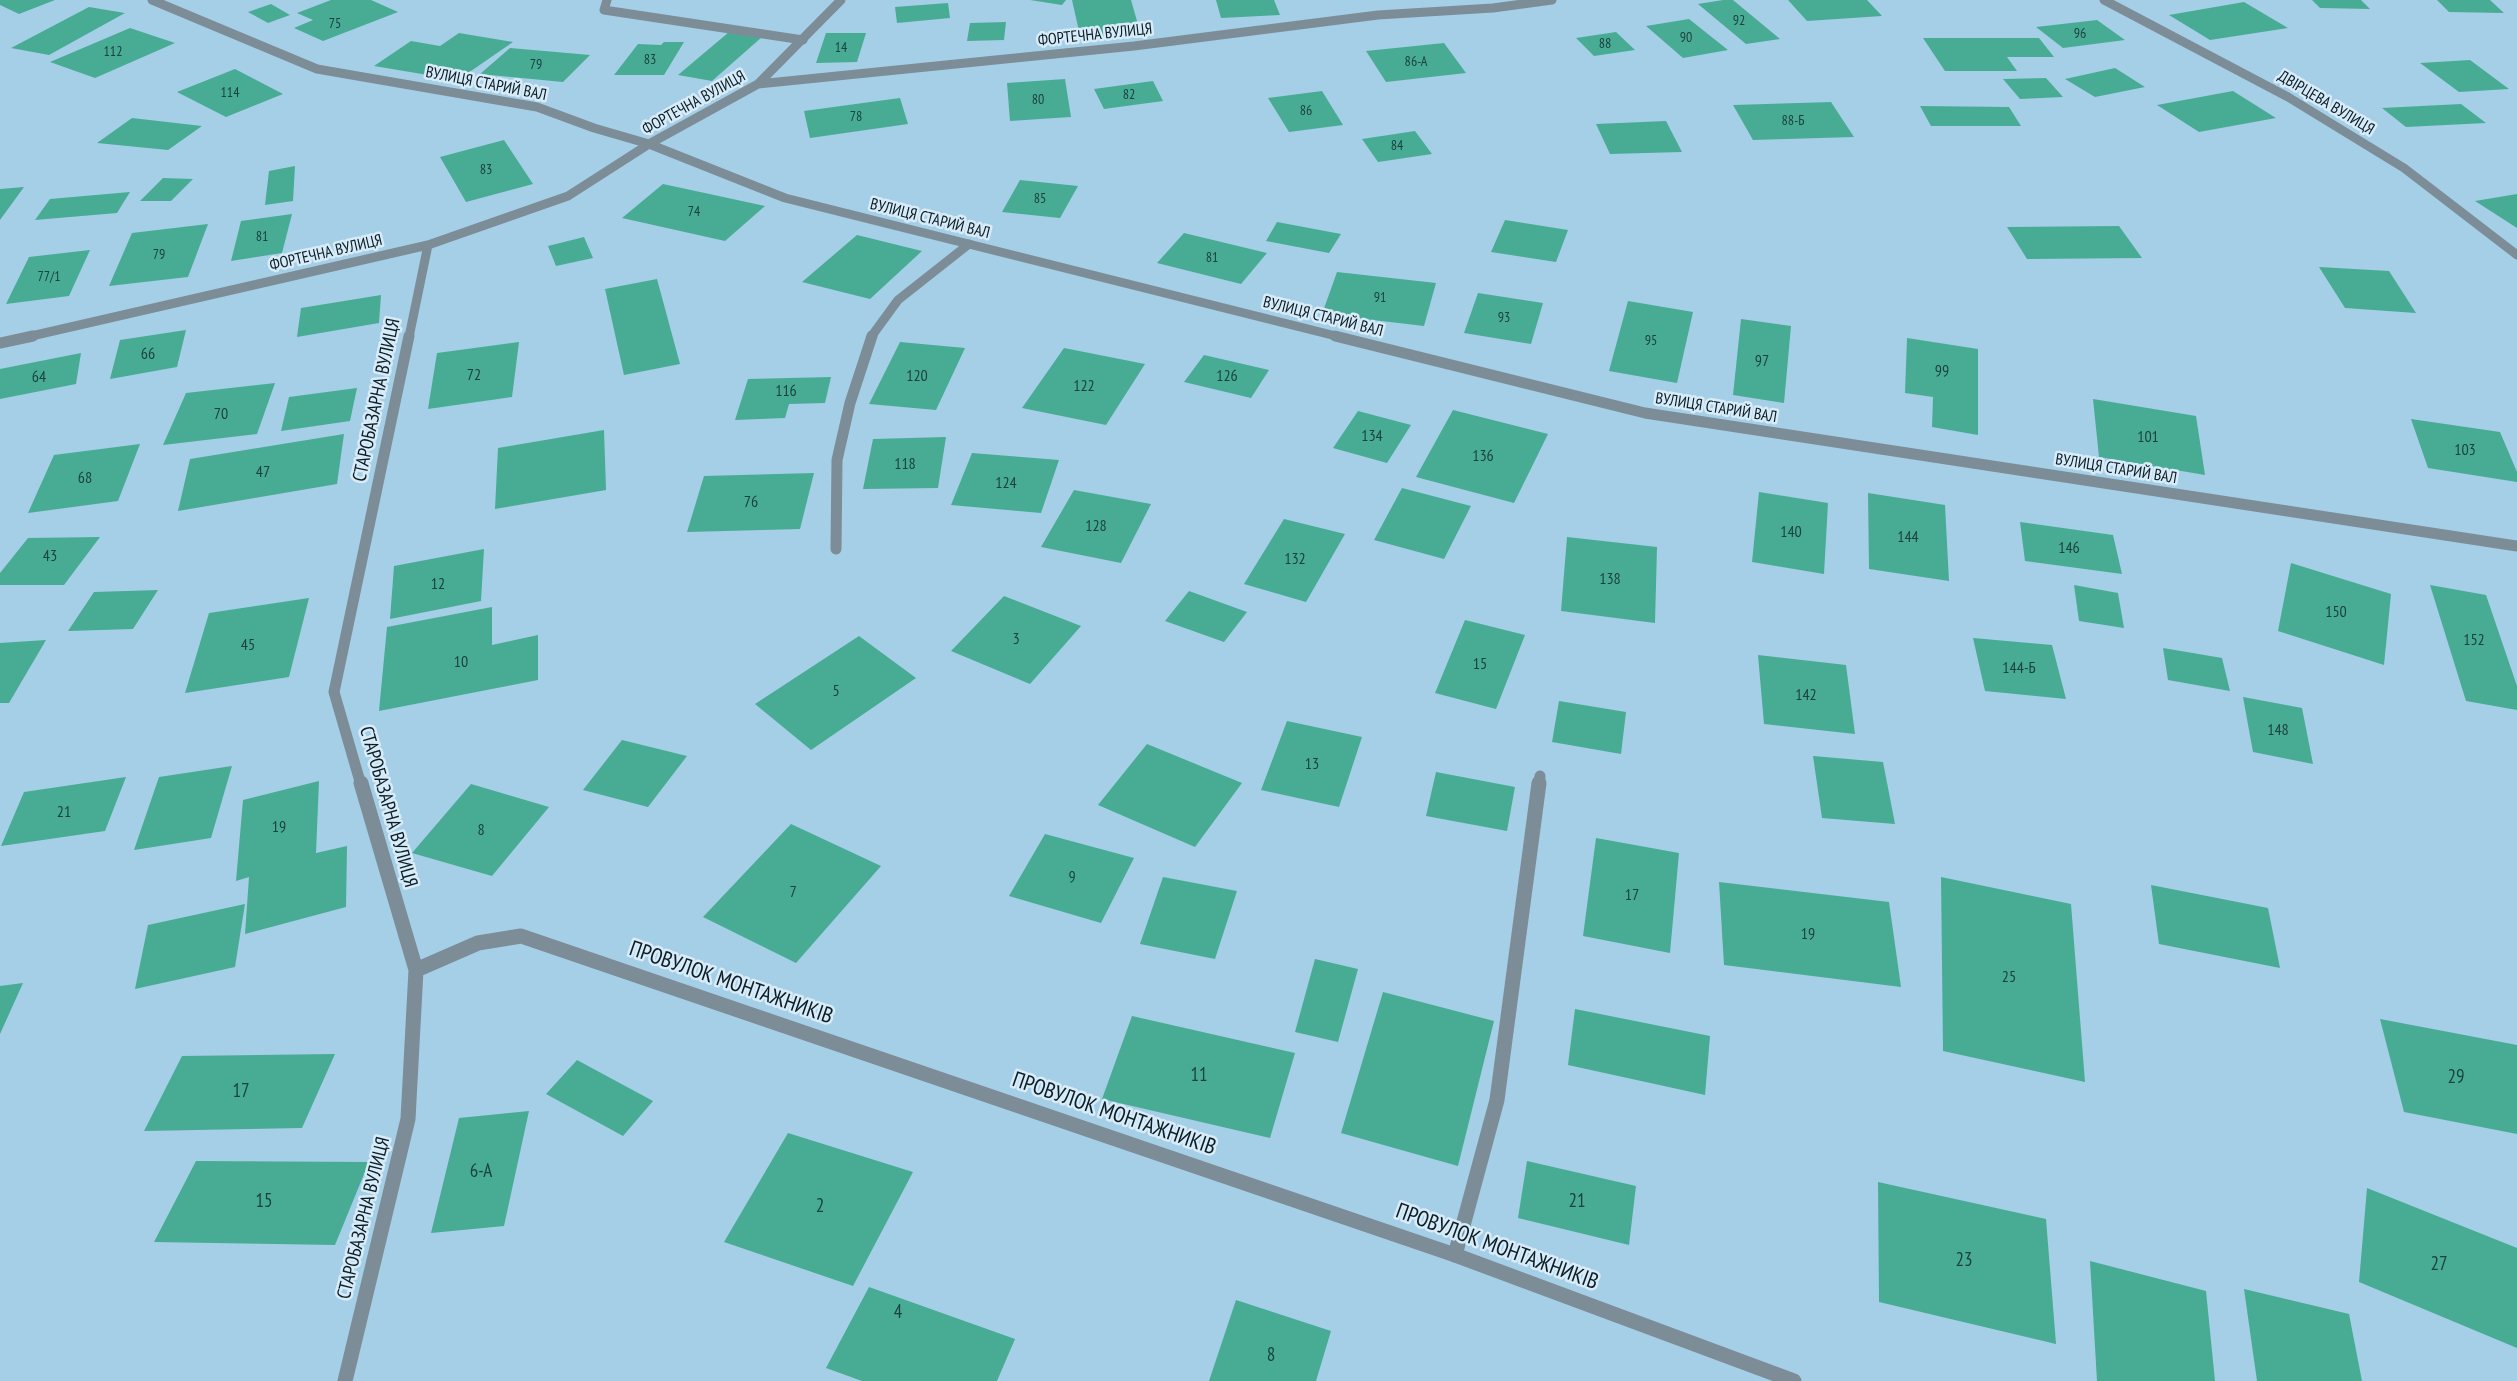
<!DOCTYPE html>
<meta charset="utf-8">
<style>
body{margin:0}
canvas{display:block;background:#a5cee7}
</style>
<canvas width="2517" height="1381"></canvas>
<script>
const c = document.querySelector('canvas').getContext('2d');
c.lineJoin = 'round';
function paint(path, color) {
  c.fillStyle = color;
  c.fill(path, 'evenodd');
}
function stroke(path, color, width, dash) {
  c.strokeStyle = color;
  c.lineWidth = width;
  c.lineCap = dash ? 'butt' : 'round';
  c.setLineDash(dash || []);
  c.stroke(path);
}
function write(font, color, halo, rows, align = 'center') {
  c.font = font + ' "PT Sans Narrow",sans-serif';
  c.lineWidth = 5;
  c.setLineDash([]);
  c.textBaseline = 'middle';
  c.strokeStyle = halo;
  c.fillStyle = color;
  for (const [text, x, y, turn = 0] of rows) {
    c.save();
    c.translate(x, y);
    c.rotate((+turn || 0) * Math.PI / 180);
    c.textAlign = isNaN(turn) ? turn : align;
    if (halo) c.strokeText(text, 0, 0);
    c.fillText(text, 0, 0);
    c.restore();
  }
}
paint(new Path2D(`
 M0 0H55L19 14 0 5Z
 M331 0H371L398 12 323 41 294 28 313 20 297 13Z
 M1030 0H1066L1062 5Z
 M1072 0H1131L1141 35 1081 40Z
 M1216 0H1274L1280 15 1221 18Z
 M1723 0H1733L1780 39 1746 44 1698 4Z
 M1788 0H1867L1882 16 1807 21Z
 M2312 0H2361L2370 9 2320 8Z
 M2437 0H2490L2504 13 2449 12Z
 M2244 2 2288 28 2210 40 2169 15Z
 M948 3 950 18 897 23 895 7Z
 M271 4 290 15 268 23 248 12Z
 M89 7 125 13 49 55 11 48Z
 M1689 19 1728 50 1683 58 1646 26Z
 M2097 20 2125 40 2063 48 2036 27Z
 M1006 22 1004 40 967 41 970 23Z
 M130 28 175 43 95 78 50 62Z
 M729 32 762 37 712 81 678 75Z
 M1616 32 1635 50 1594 56 1576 38Z
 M459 33 513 42 458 80 374 66 411 41 440 46Z
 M826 33H866L857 62 816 63Z
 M1923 38H2039L2054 57H2007L2017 71H1945Z
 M664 42H684L664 75H614L638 44 661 45Z
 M1444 43 1466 73 1386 82 1366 51Z
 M510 48 590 55 563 82 480 74Z
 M2470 60 2509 89 2459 92 2420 63Z
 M2115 68 2145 87 2095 97 2065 79Z
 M235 69 283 94 226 117 177 92Z
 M2046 78 2063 97 2020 99 2003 79Z
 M1065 79 1071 117 1010 121 1007 83Z
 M1153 81 1163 101 1104 109 1094 89Z
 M1322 91 1343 125 1289 132 1268 98Z
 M2233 91 2276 118 2199 132 2157 105Z
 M900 98 908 124 810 138 804 111Z
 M1831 102 1854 137 1753 140 1733 105Z
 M2461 104 2486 123 2406 127 2382 108Z
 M1920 106 2009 107 2021 126H1931Z
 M132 118 202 126 168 150 97 143Z
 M1666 121 1682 152 1610 154 1596 124Z
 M1415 131 1432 154 1378 162 1362 139Z
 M504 140 533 184 466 202 440 157Z
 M295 166 293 201 265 205 269 171Z
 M163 178 193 179 171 201H140Z
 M1020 180 1078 186 1060 218 1002 212Z
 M663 184 765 206 725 241 622 218Z
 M24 187 0 220V189Z
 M130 192 117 213 35 220 50 199Z
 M2517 194V228L2475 201Z
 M292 214 282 253 231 261 241 221Z
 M1505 220 1568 230 1556 262 1491 252Z
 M1277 222 1341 234 1329 253 1266 241Z
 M208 224 188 277 109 286 132 233Z
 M2119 226 2142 258 2027 259 2007 227Z
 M1184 233 1267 253 1241 284 1157 263Z
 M857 235 922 251 870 299 802 282Z
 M584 237 593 258 556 266 548 246Z
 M90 250 69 296 6 304 29 257Z
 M2319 267 2389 271 2416 313 2345 308Z
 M1337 272 1436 283 1424 326 1322 314Z
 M657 279 680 364 624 375 605 289Z
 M1478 293 1543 303 1531 344 1464 333Z
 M381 295 379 323 297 337 301 308Z
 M1628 301 1693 312 1677 383 1609 371Z
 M1741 319 1791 326 1784 403 1733 395Z
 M186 330 177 367 110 379 120 340Z
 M1907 338 1978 349V435L1932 427 1933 397 1905 393Z
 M519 342 512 397 428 409 437 353Z
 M900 342 965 348 936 410 869 404Z
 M1064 348 1145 364 1106 425 1022 408Z
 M81 353 76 384 0 399V369Z
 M1204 355 1269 370 1251 398 1184 382Z
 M831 377 825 403 789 404 785 418 735 420 748 379Z
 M275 383 257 434 163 445 186 393Z
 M357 388 350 421 281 431 289 397Z
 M2093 399 2196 416 2205 475 2099 457Z
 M1453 410 1548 434 1514 503 1416 477Z
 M1358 411 1411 425 1387 463 1333 448Z
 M2411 419 2500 432 2517 472V482L2428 468Z
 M604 430 606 490 495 509 498 448Z
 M344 434 337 484 178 511 190 459Z
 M946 437 938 488 863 489 873 439Z
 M140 444 118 501 28 513 54 455Z
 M972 453 1059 460 1041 513 951 505Z
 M814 473 800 529 687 532 704 476Z
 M1402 488 1471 506 1444 559 1374 540Z
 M1074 490 1151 504 1121 563 1041 547Z
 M1759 492 1828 503 1824 574 1752 562Z
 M1868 493 1945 505 1949 581 1869 569Z
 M1284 519 1345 534 1306 602 1244 584Z
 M2020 522 2113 535 2122 574 2025 561Z
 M100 537 64 585H0V573L28 538Z
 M1567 537 1657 547 1655 623 1561 611Z
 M484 549 481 601 390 619 394 566Z
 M2291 563 2391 594 2384 665 2278 631Z
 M2074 585 2118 593 2124 628 2079 621Z
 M2430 585 2486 595 2517 686V710L2466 701Z
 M158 590 133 629 68 631 94 592Z
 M1189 591 1247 612 1224 642 1165 621Z
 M1004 596 1081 626 1030 684 951 651Z
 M309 598 289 677 185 693 209 613Z
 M492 607V645L538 635V680L379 711 387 627Z
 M1465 620 1525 635 1496 709 1435 693Z
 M859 636 916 678 811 750 755 704Z
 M1973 638 2052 645 2066 699 1985 691Z
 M46 640 9 703H0V643Z
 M2163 648 2222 658 2230 691 2168 680Z
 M1758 655 1846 665 1855 734 1764 724Z
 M2243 697 2302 708 2313 764 2253 752Z
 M1559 701 1626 712 1621 754 1552 742Z
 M1287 721 1362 737 1339 807 1261 790Z
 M622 740 687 756 648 807 583 790Z
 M1147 744 1242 783 1195 847 1098 805Z
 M1813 756 1883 762 1895 824 1822 818Z
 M232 766 211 838 134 850 159 777Z
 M1436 772 1515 787 1507 831 1426 816Z
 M126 777 105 831 1 846 24 792Z
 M319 781 316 853 347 846 346 907 245 934 249 877 236 881 243 800Z
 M471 784 549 807 492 876 412 853Z
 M791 824 881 866 796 963 703 917Z
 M1045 834 1134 858 1101 923 1009 896Z
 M1596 838 1679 853 1670 953 1583 936Z
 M1163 877 1237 891 1215 959 1140 944Z
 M1941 877 2071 904 2085 1082 1943 1051Z
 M1719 882 1889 902 1901 987 1724 965Z
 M2151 885 2268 908 2280 968 2159 944Z
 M245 904 235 967 135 989 148 925Z
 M1315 959 1358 969 1338 1042 1295 1032Z
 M23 983 0 1034V986Z
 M1383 992 1494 1021 1458 1166 1341 1133Z
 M1575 1009 1710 1036 1705 1095 1568 1065Z
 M1132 1016 1295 1053 1270 1138 1102 1099Z
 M2380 1019 2517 1045V1134L2404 1112Z
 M335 1054 302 1128 144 1131 182 1056Z
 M577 1060 653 1101 623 1136 546 1094Z
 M529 1111 504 1226 431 1233 459 1118Z
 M788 1133 913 1172 853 1286 724 1242Z
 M196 1161 369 1162 335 1245 154 1242Z
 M1527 1161 1636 1186 1629 1245 1518 1218Z
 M1878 1182 2046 1219 2056 1344 1879 1302Z
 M2367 1188 2517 1248V1348L2359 1282Z
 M2090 1261 2206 1291 2215 1381H2097Z
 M869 1287 1015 1339 997 1381H862L826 1368Z
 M2244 1289 2349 1314 2362 1381H2257Z
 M1236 1300 1331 1331 1316 1381H1209Z`), '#48ac94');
stroke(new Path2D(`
 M607 0 604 10 803 40
 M871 337 898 300 969 244`), '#7c8d97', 9);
stroke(new Path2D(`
 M836 549 837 460 850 403 872 336
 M1539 785 1540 776`), '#7c8d97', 11);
stroke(new Path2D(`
 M1455 1255 1497 1100 1539 783`), '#7c8d97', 15);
stroke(new Path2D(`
 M152 0 317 69 537 107 594 128 649 144 785 198 1340 337
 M2104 0 2288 97 2404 168 2517 255
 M758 84 841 0
 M27 337 428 245 568 196 649 144 758 84 1134 46 1378 15 1493 8 1552 0
 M409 337 428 245`), '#7c8d97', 9);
stroke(new Path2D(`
 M1335 336 1645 413 2517 546
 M0 343 33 336
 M361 785 334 692 409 336`), '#7c8d97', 11);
stroke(new Path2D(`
 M416 970 478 943 521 936 1455 1255 1794 1381
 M345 1381 408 1119 416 970 361 783`), '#7c8d97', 15);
write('14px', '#1b4141', null, [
 ["92",1739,21],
 ["75",335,24],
 ["96",2080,34],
 ["90",1686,38],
 ["88",1605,44],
 ["14",841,48],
 ["112",113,52],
 ["83",650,60],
 ["86-А",1416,62],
 ["79",536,65],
 ["114",230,93],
 ["82",1129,95],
 ["80",1038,100],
 ["86",1306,111],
 ["78",856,117],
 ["88-Б",1793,121],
 ["84",1397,146],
 ["83",486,170],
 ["85",1040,199],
 ["74",694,212],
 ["81",262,237],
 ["79",159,255],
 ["81",1212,258],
 ["77/1",49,277],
 ["91",1380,298],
 ["93",1504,318],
 ["95",1651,341]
]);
write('16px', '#0c1d25', '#d7ecf8', [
 ["ФОРТЕЧНА ВУЛИЦЯ",1095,35,-6],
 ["ВУЛИЦЯ СТАРИЙ ВАЛ",486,84,11],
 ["ФОРТЕЧНА ВУЛИЦЯ",694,103,-29],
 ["ДВІРЦЕВА ВУЛИЦЯ",2326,103,31],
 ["ВУЛИЦЯ СТАРИЙ ВАЛ",930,219,14],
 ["ФОРТЕЧНА ВУЛИЦЯ",326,253,-13],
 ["ВУЛИЦЯ СТАРИЙ ВАЛ",1323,317,14],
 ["ВУЛИЦЯ СТАРИЙ ВАЛ",1716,408,9],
 ["ВУЛИЦЯ СТАРИЙ ВАЛ",2116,469,9]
]);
write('16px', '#1b4141', null, [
 ["66",148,354],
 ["97",1762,361],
 ["99",1942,371],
 ["72",474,375],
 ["120",917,376],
 ["126",1227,376],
 ["64",39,377],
 ["122",1084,386],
 ["116",786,391],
 ["70",221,414],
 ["134",1372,436],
 ["101",2148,437],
 ["103",2465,450],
 ["136",1483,456],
 ["118",905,464],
 ["47",263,472],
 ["68",85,478],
 ["124",1006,483],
 ["76",751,502],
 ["128",1096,526],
 ["140",1791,532],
 ["144",1908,537],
 ["146",2069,548],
 ["43",50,556],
 ["132",1295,559],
 ["138",1610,579],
 ["12",438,584],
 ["150",2336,612],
 ["3",1016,639],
 ["152",2474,640],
 ["45",248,645],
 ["10",461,662],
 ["15",1480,664],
 ["144-Б",2019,668],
 ["5",836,691],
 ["142",1806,695],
 ["148",2278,730],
 ["13",1312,764],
 ["21",64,812],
 ["19",279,827],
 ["8",481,830],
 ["9",1072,877],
 ["7",793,892],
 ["17",1632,895],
 ["19",1808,934],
 ["25",2009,977]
]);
write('19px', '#0c1d25', '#d7ecf8', [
 ["СТАРОБАЗАРНА ВУЛИЦЯ",377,400,-78],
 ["СТАРОБАЗАРНА ВУЛИЦЯ",388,807,74],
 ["СТАРОБАЗАРНА ВУЛИЦЯ",364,1218,-76]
]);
write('19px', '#1b4141', null, [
 ["11",1199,1076],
 ["29",2456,1078],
 ["17",241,1092],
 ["6-А",481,1172],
 ["15",264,1202],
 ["21",1577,1202],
 ["2",820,1207],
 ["23",1964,1261],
 ["27",2439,1265],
 ["4",898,1313],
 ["8",1271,1356]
]);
write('22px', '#0c1d25', '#d7ecf8', [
 ["ПРОВУЛОК МОНТАЖНИКІВ",731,983,19],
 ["ПРОВУЛОК МОНТАЖНИКІВ",1114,1114,19],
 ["ПРОВУЛОК МОНТАЖНИКІВ",1497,1247,20]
]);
</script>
